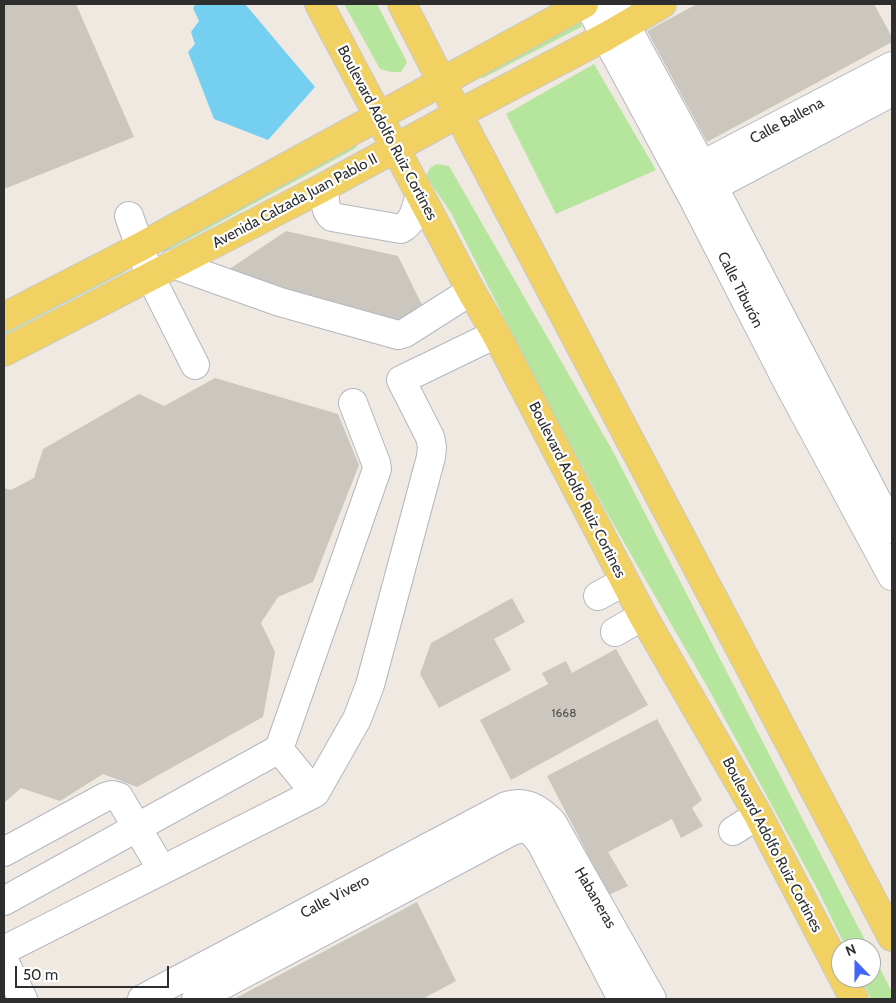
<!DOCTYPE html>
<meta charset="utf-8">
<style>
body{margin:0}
#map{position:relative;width:896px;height:1003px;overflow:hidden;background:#efe9e1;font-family:Cabin,sans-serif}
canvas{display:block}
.frame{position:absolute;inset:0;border:5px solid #2e2e2e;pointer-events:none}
.north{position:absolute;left:831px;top:938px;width:50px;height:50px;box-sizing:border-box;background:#fff;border:1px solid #ababab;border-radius:50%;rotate:338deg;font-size:14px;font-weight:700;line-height:20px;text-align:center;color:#2e2e2e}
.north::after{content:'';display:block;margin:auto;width:18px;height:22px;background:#4264fb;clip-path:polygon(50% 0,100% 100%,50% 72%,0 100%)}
.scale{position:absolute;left:15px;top:966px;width:154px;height:22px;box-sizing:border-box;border:2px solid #2e2e2e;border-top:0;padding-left:6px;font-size:15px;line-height:18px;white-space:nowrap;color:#2e2e2e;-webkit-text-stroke:4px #fff;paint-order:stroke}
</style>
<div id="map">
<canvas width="896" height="1003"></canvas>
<div class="frame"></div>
<div class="north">N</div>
<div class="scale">50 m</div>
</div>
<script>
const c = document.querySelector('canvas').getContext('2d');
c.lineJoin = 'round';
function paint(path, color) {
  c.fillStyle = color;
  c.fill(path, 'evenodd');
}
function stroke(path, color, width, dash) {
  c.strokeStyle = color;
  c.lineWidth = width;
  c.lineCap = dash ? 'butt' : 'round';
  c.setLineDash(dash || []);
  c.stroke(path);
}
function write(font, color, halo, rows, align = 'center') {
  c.font = font + ' Cabin,sans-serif';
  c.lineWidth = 4.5;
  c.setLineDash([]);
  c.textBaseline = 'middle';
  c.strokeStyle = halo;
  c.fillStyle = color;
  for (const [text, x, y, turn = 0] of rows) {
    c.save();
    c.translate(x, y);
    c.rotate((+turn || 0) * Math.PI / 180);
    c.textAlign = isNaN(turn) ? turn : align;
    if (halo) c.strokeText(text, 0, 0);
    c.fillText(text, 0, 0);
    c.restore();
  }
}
paint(new Path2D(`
 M344 4H377L407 62 401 72H391L380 69Z
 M577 19 582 21 581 27 483 78 476 77Z
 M594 64 656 170 556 214 506 114Z
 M357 142 356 148 165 252 158 250Z
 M437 164 449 166 615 455 869 948H846L819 892 708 688 607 513 531 371 451 213 426 176 430 168Z
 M127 266 125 272 4 335V324Z
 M871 951 892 992V999H871L861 978H871Z`), '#b6e59e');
paint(new Path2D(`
 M196 4H245L315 87 268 140 214 119 188 52 195 44 191 32 199 21 193 8Z`), '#75cff0');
paint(new Path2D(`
 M4 4H76L134 137 4 189Z
 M697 4H874L892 37V42L707 142 647 31Z
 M286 231 398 256 422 305 389 328 219 276Z
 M215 378 338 414 359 465 313 582 278 597 261 623 275 652 263 717 137 787 103 774 60 801 21 788 4 803V488L11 490 34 478 43 449 139 394 164 406Z
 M512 598 525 622 494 639 511 670 439 708 420 674 431 643Z
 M616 649 648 705 511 780 480 720 548 684 542 673 566 661 572 673Z
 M657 719 702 800 692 808 703 826 681 838 672 819 608 852 628 886 609 895 547 776Z
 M417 902 456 981 426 997 427 999H234Z`), '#cbc7bf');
const minor = new Path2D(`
 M588 4 693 198 789 385 892 576
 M614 4 713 186 892 529
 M685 174 892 66
 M324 187C325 197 324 211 332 217L401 229C414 222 416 208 420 194
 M696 196 892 92
 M129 216 150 276 195 365
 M173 264 280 302 398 335 405 333 471 291
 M598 596 625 581
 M615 632 643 616
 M279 749 315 793
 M733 831 758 815
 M4 852 105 797 112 795 119 797 162 870
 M4 901 279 749 377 469 376 463 353 403
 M4 950 315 793 357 719 370 685 431 457 432 447 430 437 401 380 496 334
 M4 961 23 999
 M142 999 506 806C525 800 538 808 552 822L652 999
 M196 999 512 831C528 826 532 831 541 843L622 999`);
const major = new Path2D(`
 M319 4 471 291 496 334 643 616 758 815 841 974
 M402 4 470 137 892 937
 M4 317 140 247 584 4
 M4 352 324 187 458 114 605 37 662 4
 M843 978 854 999`);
stroke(minor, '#b4b7c1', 30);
stroke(major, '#c9c9c9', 30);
stroke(minor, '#fff', 28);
stroke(major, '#f2d163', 28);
write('12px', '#555452', null, [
 ["1668",564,713]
]);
write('15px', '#2e2e2e', '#fff', [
 ["Calle Ballena",787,121,-28],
 ["Boulevard Adolfo Ruiz Cortines",387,133,62],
 ["Avenida Calzada Juan Pablo II",295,201,-28],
 ["Calle Tiburón",740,290,63],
 ["Boulevard Adolfo Ruiz Cortines",577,490,63],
 ["Boulevard Adolfo Ruiz Cortines",772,845,62],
 ["Calle Vivero",335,897,-28],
 ["Habaneras",595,898,60]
]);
</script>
